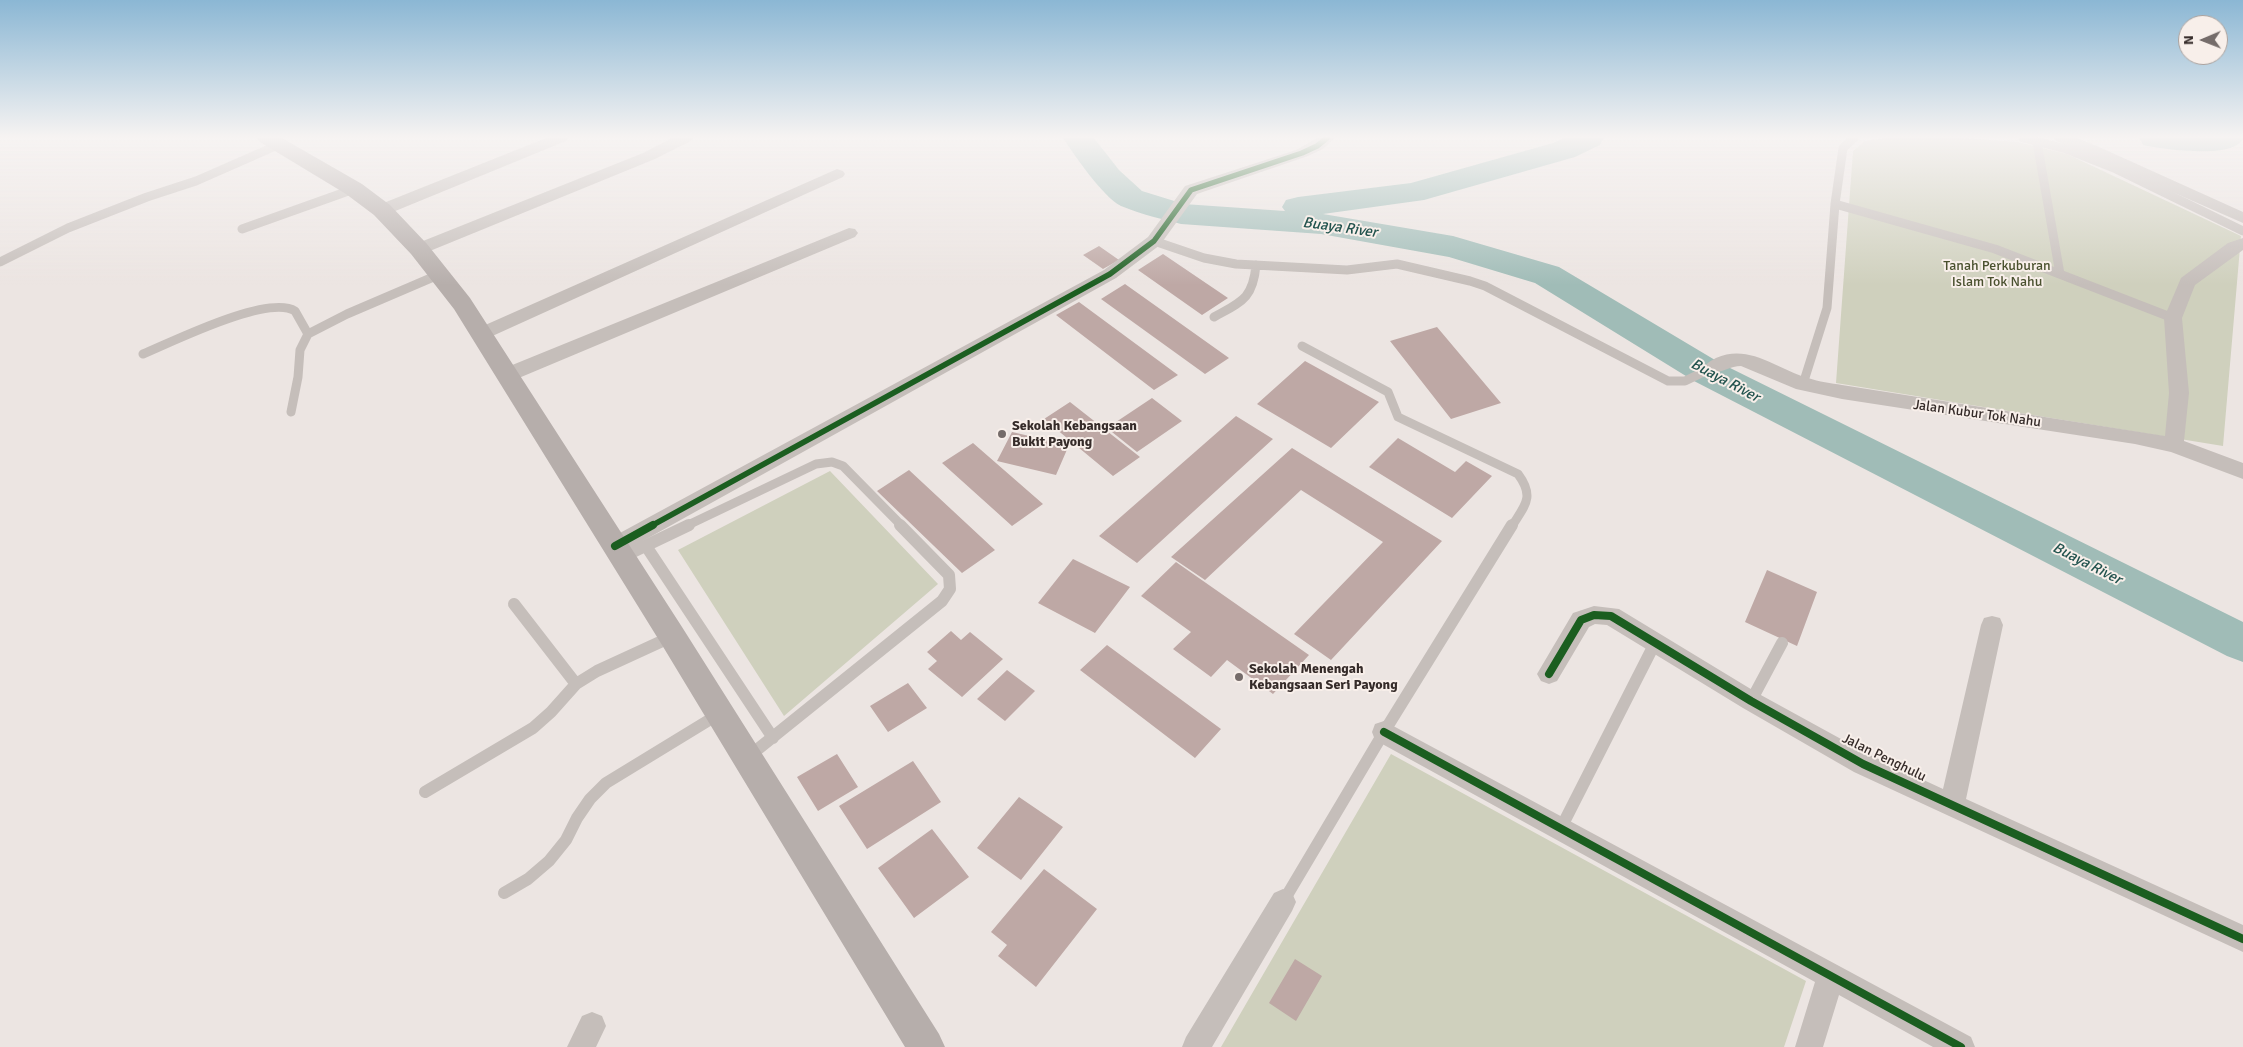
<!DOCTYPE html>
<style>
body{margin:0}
#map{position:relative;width:2243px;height:1047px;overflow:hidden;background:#ece5e2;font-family:Signika,sans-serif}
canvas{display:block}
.north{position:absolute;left:2178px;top:15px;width:50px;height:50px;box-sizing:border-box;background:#f8efea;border:1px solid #aaa19d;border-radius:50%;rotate:269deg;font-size:14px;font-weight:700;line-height:20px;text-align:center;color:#352b29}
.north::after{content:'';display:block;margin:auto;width:18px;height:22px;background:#756c6a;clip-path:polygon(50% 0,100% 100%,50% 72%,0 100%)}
</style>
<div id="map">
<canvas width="2243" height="1047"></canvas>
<div class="north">N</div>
</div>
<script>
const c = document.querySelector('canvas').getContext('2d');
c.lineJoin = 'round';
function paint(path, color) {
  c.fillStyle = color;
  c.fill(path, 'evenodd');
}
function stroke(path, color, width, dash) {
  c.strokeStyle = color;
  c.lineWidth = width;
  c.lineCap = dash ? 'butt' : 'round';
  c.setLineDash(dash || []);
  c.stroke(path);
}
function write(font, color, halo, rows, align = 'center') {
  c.font = font + ' Signika,sans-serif';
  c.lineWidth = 4;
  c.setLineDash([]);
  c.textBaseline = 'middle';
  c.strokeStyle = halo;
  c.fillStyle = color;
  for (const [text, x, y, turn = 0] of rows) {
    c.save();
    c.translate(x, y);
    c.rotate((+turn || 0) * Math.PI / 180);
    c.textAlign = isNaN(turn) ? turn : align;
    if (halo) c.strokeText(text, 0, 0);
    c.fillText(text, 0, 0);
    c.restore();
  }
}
paint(new Path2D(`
 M1885 138H1962L2018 142 2067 154 2241 236 2223 446 1836 383 1853 151 1865 141Z
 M830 471 938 584 784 716 678 550Z
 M1391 754 1806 981 1784 1047H1221Z`), '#cfd0bd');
paint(new Path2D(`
 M1063 138H1094L1119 170 1142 191 1184 204 1285 211 1282 207 1286 200 1298 197 1411 183 1553 143 1564 138H1604L1600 145 1575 157 1424 200 1323 214 1453 236 1559 267 1720 363 2243 622V662L2227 656 1694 381 1535 283 1449 257 1321 234 1181 224C1162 219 1140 214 1121 206 1103 197 1075 156 1063 138Z
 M2139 138H2243C2235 160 2162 149 2143 145Z`), '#a0bcb7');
paint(new Path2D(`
 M1099 246 1119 260 1103 269 1083 255Z
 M1163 254 1228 298 1202 315 1138 270Z
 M1125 284 1229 358 1205 374 1101 299Z
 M1079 302 1178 375 1154 390 1056 315Z
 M1437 327 1501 403 1451 419 1390 341Z
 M1305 361 1379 402 1331 448 1257 404Z
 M1152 398 1182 421 1137 452 1107 428Z
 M1070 402 1140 457 1113 476 1044 419Z
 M1236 416 1273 439 1137 563 1099 536Z
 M1012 432 1069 445 1056 475 997 461Z
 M1398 438 1455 472 1466 461 1492 476 1452 518 1369 467Z
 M973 443 1043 504 1012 526 942 463Z
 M1292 448 1442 541 1331 660 1294 634 1383 542 1301 490 1205 580 1171 557Z
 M909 470 995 550 962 573 877 491Z
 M1073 559 1130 587 1095 633 1038 603Z
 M1176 562 1309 655 1273 694 1227 660 1211 677 1173 649 1191 632 1141 596Z
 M1767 570 1817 592 1797 646 1745 622Z
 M951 631 961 640 970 632 1003 659 962 697 928 669 937 661 927 652Z
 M1107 645 1221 729 1195 758 1080 670Z
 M1007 670 1035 691 1005 721 977 699Z
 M908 683 927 708 888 732 870 706Z
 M837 754 858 787 818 811 797 777Z
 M913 761 941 802 867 849 839 806Z
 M1019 797 1063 827 1021 880 977 848Z
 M932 829 969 877 914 918 878 868Z
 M1044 869 1097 909 1036 987 998 956 1007 945 991 932Z
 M1295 959 1322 976 1296 1021 1269 1003Z`), '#bea8a5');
stroke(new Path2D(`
 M2023 138 2066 149 2114 168 2243 231
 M2037 142 2060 274
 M1835 204 1995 249 2173 318
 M242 229 354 189
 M1154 241 1204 258 1236 264 1347 270 1397 264 1470 281 1485 286 1668 381H1685L1714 367
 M0 262 68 228 147 197 196 181 278 145
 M1214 317C1241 302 1253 299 1256 265
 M1302 346 1388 392 1398 417 1518 474C1535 497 1525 505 1512 526
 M143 354C172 342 268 294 295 311L308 334
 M1803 384 1827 308 1835 204 1843 148 1854 138
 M291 412 298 377 300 350 308 334 347 314 438 275
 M686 526 816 464 832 462 843 466 902 526`), '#c5beba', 9);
stroke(new Path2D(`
 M646 546 773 738
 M622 557 689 525
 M514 604 576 684
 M1751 701 1782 643
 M748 757 942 601 950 589 949 575 900 525
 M425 792 533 728 551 712 576 684 597 671 671 637
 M1561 828 1655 643
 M504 893 528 879 549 861 566 840 577 818 590 799 606 783 719 714
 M1283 902 1384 732 1512 525`), '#c5beba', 12);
paint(new Path2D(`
 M546 138H568L566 141 388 214H376L374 210 376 206Z
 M672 138H693L691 141 655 159 425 253 419 255 413 253 410 249 413 245 643 153Z
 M1317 138H1335L1323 149 1308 156 1197 194 1160 245 1116 278 623 552 615 555 607 552 604 546 607 540 1104 270 1148 237 1185 186 1296 150Z
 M2054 138H2077L2097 146 2243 212V223L2056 141Z
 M837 169 843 171 845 174 843 177 488 338 481 340 474 338 472 334 474 330Z
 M849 228 855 229 858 233 855 237 514 380 507 382 500 380 497 375 500 370Z
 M2243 238V250L2195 285 2182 318 2189 393 2184 441 2243 463V479L2171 452 2135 444 1842 399 1796 389 1741 366C1729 366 1720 375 1707 372L1704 367C1708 362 1711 361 1716 358 1749 343 1777 369 1808 378 1819 382 1831 383 1842 385L2165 436 2169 393 2164 318 2181 278 2228 243Z
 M1594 606 1619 609 1759 694 1872 756 1943 789 1981 625 1984 618 1992 616 2000 618 2003 625 1966 799 2243 925V952L1854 772 1743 708 1607 625 1595 624 1589 627 1557 681 1549 684 1541 681 1537 674 1573 613Z
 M1384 721 1971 1037 1975 1047H1933L1839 995 1823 1047H1795L1815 982 1375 740 1372 732 1375 724Z
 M1283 889 1292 893 1296 902 1292 911 1212 1047H1182L1186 1037 1274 893Z
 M592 1012 602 1016 606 1026 596 1047H567L582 1016Z`), '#c5beba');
paint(new Path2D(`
 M257 138H282L362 184 390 205 427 244 470 298 682 627 939 1034 945 1047H905L662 645 454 309 411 254 374 215 346 194 260 142Z`), '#b6aeab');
stroke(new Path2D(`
 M651 526 1110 274 1154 241 1191 190 1302 153 1317 146 1327 138`), '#1b5e20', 5.5);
stroke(new Path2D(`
 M615 546 653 525
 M1549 674 1581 620 1594 615 1611 616 1751 701 1863 764 2243 939
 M1384 732 1961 1047`), '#1b5e20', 8);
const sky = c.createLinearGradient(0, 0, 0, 285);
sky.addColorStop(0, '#8bb7d4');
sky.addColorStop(0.48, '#f6f3f2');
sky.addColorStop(1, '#f6f3f200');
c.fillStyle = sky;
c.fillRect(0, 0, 2243, 285);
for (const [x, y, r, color] of [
 [1002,434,5,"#756c6a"],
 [1239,677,5,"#756c6a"]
]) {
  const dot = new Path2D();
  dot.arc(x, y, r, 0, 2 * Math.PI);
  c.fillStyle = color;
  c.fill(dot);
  stroke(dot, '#f8efea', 2);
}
write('14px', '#4a512f', '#f8efea', [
 ["Tanah Perkuburan",1997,266],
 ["Islam Tok Nahu",1997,282]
]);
write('14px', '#352b29', '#f8efea', [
 ["Jalan Kubur Tok Nahu",1977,414,8],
 ["Jalan Penghulu",1884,758,26]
]);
write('bold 14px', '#352b29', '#f8efea', [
 ["Sekolah Kebangsaan",1012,426],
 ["Bukit Payong",1012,442],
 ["Sekolah Menengah",1249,669],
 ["Kebangsaan Seri Payong",1249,685]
], 'left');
write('italic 15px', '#22534e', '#f8efea', [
 ["Buaya River",1340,228,8],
 ["Buaya River",1725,381,28],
 ["Buaya River",2087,564,27]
]);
</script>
